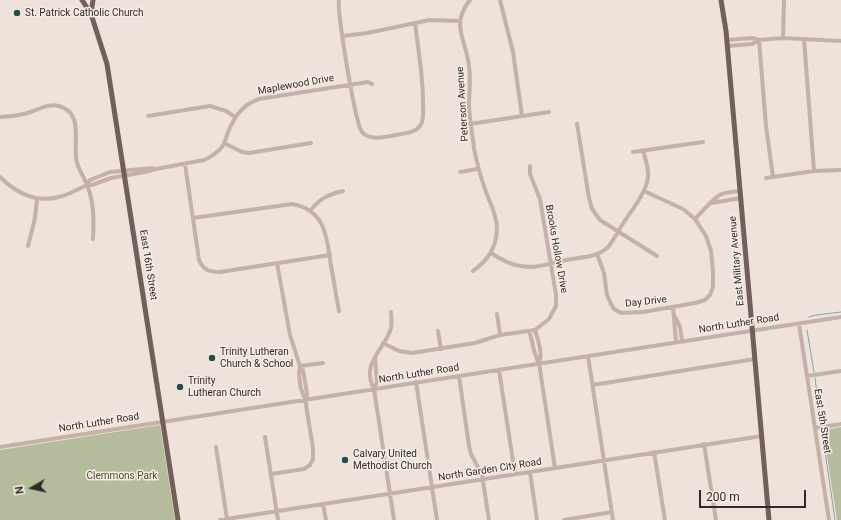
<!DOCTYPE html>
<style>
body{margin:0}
#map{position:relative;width:841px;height:520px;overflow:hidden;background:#eee2da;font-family:Roboto,sans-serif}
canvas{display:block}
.north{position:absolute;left:12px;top:468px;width:40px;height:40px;-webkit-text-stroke:3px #f7ede6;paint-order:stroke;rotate:261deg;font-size:11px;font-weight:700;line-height:16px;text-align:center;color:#322927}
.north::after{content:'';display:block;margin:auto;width:14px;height:18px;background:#322927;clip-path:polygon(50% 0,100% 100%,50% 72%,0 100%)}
.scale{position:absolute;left:699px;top:490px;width:107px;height:18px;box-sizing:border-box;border:2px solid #322927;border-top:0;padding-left:5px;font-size:12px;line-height:14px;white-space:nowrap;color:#322927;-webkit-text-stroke:3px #f7ede6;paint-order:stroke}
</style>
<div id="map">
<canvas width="841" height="520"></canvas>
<div class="north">N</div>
<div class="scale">200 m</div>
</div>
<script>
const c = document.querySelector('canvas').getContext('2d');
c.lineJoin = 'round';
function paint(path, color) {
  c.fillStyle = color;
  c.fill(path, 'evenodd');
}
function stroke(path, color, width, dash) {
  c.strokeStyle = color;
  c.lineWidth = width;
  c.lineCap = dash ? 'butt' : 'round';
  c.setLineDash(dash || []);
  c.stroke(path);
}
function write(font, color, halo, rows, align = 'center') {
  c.font = font + ' Roboto,sans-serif';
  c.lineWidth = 3;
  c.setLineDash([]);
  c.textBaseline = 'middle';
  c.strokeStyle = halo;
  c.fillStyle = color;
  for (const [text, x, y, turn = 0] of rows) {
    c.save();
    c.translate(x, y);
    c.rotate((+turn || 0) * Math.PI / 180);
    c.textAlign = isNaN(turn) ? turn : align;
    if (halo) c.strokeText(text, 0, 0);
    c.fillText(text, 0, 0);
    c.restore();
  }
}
paint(new Path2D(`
 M160 425 175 520H0V450Z
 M841 427V520H837L823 430Z`), '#b5bc9c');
stroke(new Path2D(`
 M809 317 816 315 841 312
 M807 330 814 372
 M815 378 821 425
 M822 430 835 520`), '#7ca8a4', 1);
stroke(new Path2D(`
 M339 0C337 12 355 123 362 132 369 141 386 137 396 135 406 133 418 133 422 122 424 116 423 108 423 101 423 75 418 49 415 23
 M470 0C450 25 466 39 469 66 471 79 469 93 469 106 470 120 472 134 474 148 477 164 481 178 486 192 491 205 497 216 497 230 496 248 488 260 473 271
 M500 0 513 52 522 116
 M343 36 367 33 430 20 460 21
 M783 38 784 0
 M804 39 814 171
 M727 40 752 38 759 40 783 38 841 41
 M759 40 766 126 773 177
 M727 46 752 44 759 40
 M148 116 210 106 226 111 235 117
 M0 117C8 117 16 116 24 114 36 111 47 103 59 106 85 113 72 145 77 163 79 170 84 177 87 185 94 202 94 220 93 239
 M470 124 549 112
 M577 124 589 198 592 209 600 220 657 256
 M224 143 242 152 249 153 311 143
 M633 152 703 142
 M185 164 199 260C203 270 210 272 220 272L330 255
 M460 172 478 169
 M0 177C16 193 36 203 59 197 69 195 78 189 87 185H92L111 178 145 172 156 169 204 160C211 157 217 153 222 147 225 143 226 137 228 132 235 116 242 105 259 99L368 82 372 84
 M766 178 814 171 841 170
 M87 185 90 180 110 172 152 168
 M711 203 741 198
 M310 211C319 199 329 194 343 191
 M193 218 292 204C326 210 327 238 331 266 334 281 336 296 339 311
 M695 219C700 214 716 195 722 194 727 192 734 192 740 191
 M28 246 35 218 37 199
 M491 253C500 259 510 265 521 266 537 269 551 263 566 260 580 257 596 258 607 248 612 243 615 236 619 230 627 216 647 193 648 177 649 168 645 158 643 150
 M597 254 604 273 607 295 611 304 614 309 621 313 643 312 695 303 705 300 710 295 713 287V271L711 251 706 236 695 219 683 209 644 191
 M673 307 676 342
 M391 312C391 318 393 325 390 331 382 352 361 364 374 389L394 520
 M497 314 500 335
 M675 317 680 327 682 341
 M799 324 829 520
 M535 330C538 340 543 353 539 363
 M438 331 441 349
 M529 331C533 341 533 354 539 363L555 468
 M383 343 399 351 412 353 475 343 500 335 535 330 549 319 556 306V295L540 199 530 174V166
 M588 356 613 520
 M300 366C298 376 300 391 306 400
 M300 366 323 363
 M499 370 515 474
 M459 376 469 446 471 454 482 475 489 520
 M807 376 841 371
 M416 382 437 520
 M593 385 755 359
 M374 389 377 382 375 357
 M815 428 841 424
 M265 437 278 520
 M704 444 716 520
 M0 447 841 317
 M216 447 227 519
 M654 452 665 520
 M530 472 537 520
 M271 474 304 469 310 465 313 459V448L306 405 307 393 303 370 300 366 290 335 277 263
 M323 504 326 520
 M220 520 762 436
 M564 520 612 512`), '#c5b1a7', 4);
stroke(new Path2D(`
 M82 0 91 14 107 64 178 520
 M721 0 726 31 769 520
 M91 13 93 0`), '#735f5a', 5);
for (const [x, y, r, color] of [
 [17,13,4,"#214f4c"],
 [212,358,4,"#214f4c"],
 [180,387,4,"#214f4c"],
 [345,460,4,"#214f4c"]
]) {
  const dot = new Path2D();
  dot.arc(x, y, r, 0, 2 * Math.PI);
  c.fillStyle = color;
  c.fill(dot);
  stroke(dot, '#f7ede6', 1.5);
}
write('10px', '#322927', '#f7ede6', [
 ["St. Patrick Catholic Church",25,13],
 ["Trinity Lutheran",220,352],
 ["Church & School",220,364],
 ["Trinity",188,381],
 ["Lutheran Church",188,393],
 ["Calvary United",353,454],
 ["Methodist Church",353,466]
], 'left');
write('10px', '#322927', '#f7ede6', [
 ["Maplewood Drive",296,85,-10],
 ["Peterson Avenue",463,104,-94],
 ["Brooks Hollow Drive",556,249,80],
 ["East Military Avenue",737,261,-95],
 ["East 16th Street",148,265,81],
 ["Day Drive",646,302,-6],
 ["North Luther Road",739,324,-9],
 ["North Luther Road",419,374,-9],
 ["East 5th Street",822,421,81],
 ["North Luther Road",99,423,-9],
 ["North Garden City Road",490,470,-9]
]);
write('10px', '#474e2d', '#f7ede6', [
 ["Clemmons Park",122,476]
]);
</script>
